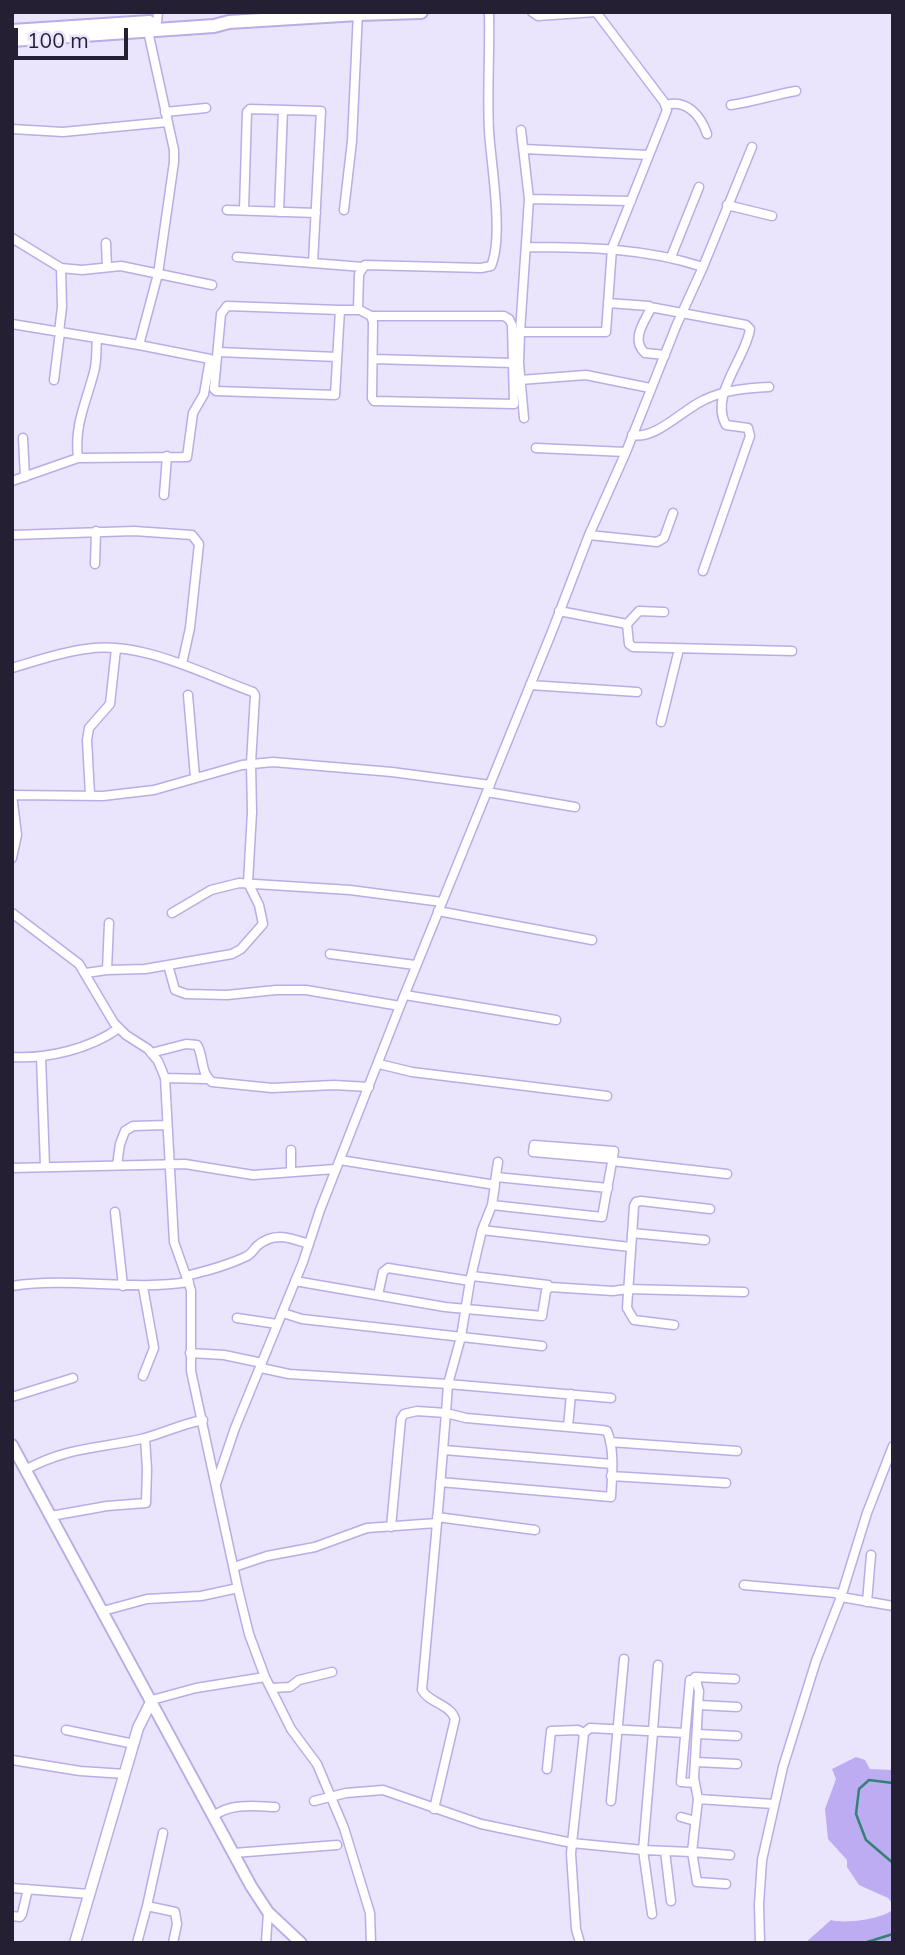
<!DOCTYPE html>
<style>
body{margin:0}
#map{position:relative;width:905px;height:1955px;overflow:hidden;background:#eae5fd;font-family:Mulish,sans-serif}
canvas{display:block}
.frame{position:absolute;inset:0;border:14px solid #251f34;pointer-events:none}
.scale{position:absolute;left:14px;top:28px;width:114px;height:32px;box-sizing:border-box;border:4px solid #251f34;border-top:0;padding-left:9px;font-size:21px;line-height:24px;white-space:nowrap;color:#251f34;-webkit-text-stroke:5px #eae5fd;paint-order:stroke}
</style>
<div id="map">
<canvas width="905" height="1955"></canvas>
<div class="frame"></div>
<div class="scale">100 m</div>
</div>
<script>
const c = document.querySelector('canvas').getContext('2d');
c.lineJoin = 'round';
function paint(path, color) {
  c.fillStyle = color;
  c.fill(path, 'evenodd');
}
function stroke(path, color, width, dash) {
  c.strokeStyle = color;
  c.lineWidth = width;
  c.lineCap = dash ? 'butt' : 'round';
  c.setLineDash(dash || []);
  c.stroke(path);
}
paint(new Path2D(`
 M856 1757 865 1760 870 1769 893 1770V1943H805L831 1920C845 1924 880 1919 891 1911L893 1904 888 1898 859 1885 847 1867V1860L828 1839 825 1809 836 1779 832 1769Z`), '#beacf2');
stroke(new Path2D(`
 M893 1783 869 1780 859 1789 856 1814 866 1840 893 1863
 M864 1943 893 1934`), '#348176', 2.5);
const minor = new Path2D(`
 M532 12 538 16 596 12
 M157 22 158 12
 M666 105C687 99 701 116 707 134
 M731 105C753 102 773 95 796 91
 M165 112 206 108
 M12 129 63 132 167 122
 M521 130 529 199 520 332H606L612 248 667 110 664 102 596 12
 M524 149 648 155
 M529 199 631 201
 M727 205 772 216
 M227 210 316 213
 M244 210 247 112 250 109 321 111 313 263
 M344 210 352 141 358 12
 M279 212 283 110
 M12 238 61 268 82 270 121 266 212 285
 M106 243 107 267
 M526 247C587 247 645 248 703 267
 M237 257 363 267
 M671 257 699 187
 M608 303 649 306 650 310C643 324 631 340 645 353L665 355
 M650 307 746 325 750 329C746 358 709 395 726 425L748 428 750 436 703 571
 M340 310 227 306 221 314 214 389 216 391 335 395 340 310H359
 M371 316H504L509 319 512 325 514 404 374 401 372 398 373 322 371 316 358 309 359 274 365 265 481 268 491 266C504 237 491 164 489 131 487 92 490 52 489 12
 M12 324 139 345 210 359 204 394 193 413 187 457 78 458 12 481
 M59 332 62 307 61 268
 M520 332 519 363 524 418
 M139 345 158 274 174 162V150L148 31
 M218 352 337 357
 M373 359 512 363
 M54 380 60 332
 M520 380 586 375 650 388
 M632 435C656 440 682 410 704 400 724 390 747 388 769 387
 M23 438 25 477
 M536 448 626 452
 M78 458C74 425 86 403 94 372 97 362 96 350 97 339
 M164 495 167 456
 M12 535 134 531 192 535 199 544 190 628 182 664
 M589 535 657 542 664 538 673 513
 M95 564 96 531
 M559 611 627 624 629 644 633 647 792 651
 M627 624 639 611 664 612
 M12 668C36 661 61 652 86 649 140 640 203 674 253 692L255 695 251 763 252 812 248 883 259 905 263 924 241 949 232 954 145 969 107 970 86 973
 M530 685 637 692
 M188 695 195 777
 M661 722 679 649
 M487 792 575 807
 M90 795 87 740 89 728 110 704 116 649
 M12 858 17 835 12 795 103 796 154 790 242 765 273 762 392 772 490 785
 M438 911 592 940
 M12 913 79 964 114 1023 126 1035 148 1049 158 1061 165 1078 174 1242 191 1290V1371L238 1589 249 1634 265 1677 291 1729 317 1764 344 1828 370 1913 371 1943
 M172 913 211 890 239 883 350 890 442 902
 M330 954 415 965
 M168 965 175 990 186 994 227 995 276 990H306L400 1006 320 1210 303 1262 235 1428 216 1484
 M107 970 109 923
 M405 995 556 1020
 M400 1006 553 629 589 535 626 452 677 324 703 267 752 147
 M151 1053 186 1044 197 1045C204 1056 200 1073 212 1082L272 1088 334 1085 369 1087
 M12 1057C47 1059 90 1049 119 1028
 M41 1057 45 1166
 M379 1064 412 1072 607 1096
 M165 1078 207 1079
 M291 1150V1172
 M340 1160 495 1185 492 1205 482 1230 470 1281 461 1337 448 1384 611 1398
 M612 1161 727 1174
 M117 1165 120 1144 125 1131 133 1126 167 1125
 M12 1168 185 1164 253 1175 335 1169
 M496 1177 608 1188
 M495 1182 498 1162
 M492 1205 602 1217 614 1151 534 1145 533 1152 613 1159
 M115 1212 123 1286
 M482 1230 630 1247
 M632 1233 705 1240
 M186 1276C206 1271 226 1266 245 1257 251 1255 253 1250 257 1246 275 1231 290 1238 309 1244
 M295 1281 445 1307 542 1316 546 1291 550 1287 548 1285 472 1276
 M12 1286C71 1277 130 1291 189 1282
 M550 1287 613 1291 627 1289 744 1292
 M378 1295 383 1272 388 1268 470 1281
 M283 1313 302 1319 542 1346
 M237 1318 277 1324
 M674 1325 634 1320 627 1308 634 1206 636 1202 641 1201 710 1209
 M190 1353 224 1355 262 1363
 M261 1368 289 1374 448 1384 446 1413 466 1418 602 1430 607 1431C615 1450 612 1476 611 1497L440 1482
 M143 1376 154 1348 143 1287
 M12 1397 73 1378
 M568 1427 571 1394
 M610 1442 737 1451
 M444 1450 612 1464
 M25 1470C67 1447 96 1449 141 1439 162 1434 181 1424 203 1420
 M611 1476 726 1483
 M51 1516 107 1506 146 1503 147 1469 145 1438
 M437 1517 535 1530
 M234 1567 267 1556 315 1547 367 1528 437 1523 446 1413 417 1411 404 1414 401 1419 391 1527
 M744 1585 836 1593 841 1597 893 1606
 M867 1602 871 1555
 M103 1611 147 1599 201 1596 238 1588
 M658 1665 653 1730V1733L643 1850 572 1843 584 1733 590 1728 685 1733
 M690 1680 681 1782 695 1783
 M271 1688 290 1687 299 1680 332 1672
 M152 1700 196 1688 265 1677
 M699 1705 737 1707
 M66 1730 134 1744
 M698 1734 737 1736
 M12 1760 80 1771 125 1774
 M696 1762 737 1764
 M547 1769 551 1731 578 1730 584 1733
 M698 1799 694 1778 699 1691 695 1677 735 1679
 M314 1801 346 1793 383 1790 481 1824 572 1843 571 1854 576 1929 580 1943
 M611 1801 624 1659
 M434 1809 455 1719C450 1704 429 1703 422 1690L437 1523
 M214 1816C230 1803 255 1806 275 1807
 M681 1817 695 1821
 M665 1851 671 1901
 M234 1853 337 1845
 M726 1884 697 1882 692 1852 730 1855
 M12 1888 89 1894
 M147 1906 163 1833
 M652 1914 643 1850 692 1852 698 1799 773 1804
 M12 1916 20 1917 22 1914 28 1889
 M137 1943 147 1906 175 1912 177 1924 173 1943
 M266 1943 268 1912
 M760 1943 759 1904 762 1860 783 1767 816 1661 841 1597 867 1513 893 1446`);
const tertiary = new Path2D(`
 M75 1943 138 1728 152 1700`);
const secondary = new Path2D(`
 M12 1445 251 1886 268 1912 301 1943`);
const primary = new Path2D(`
 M12 31 149 22
 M12 40 214 26 229 22 358 14 421 12`);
stroke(minor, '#baace4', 11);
stroke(tertiary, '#baace4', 13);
stroke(secondary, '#baace4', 14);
stroke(primary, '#baace4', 16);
stroke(minor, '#fff', 8);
stroke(tertiary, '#fff', 10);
stroke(secondary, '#fff', 10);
stroke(primary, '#fff', 12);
</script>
